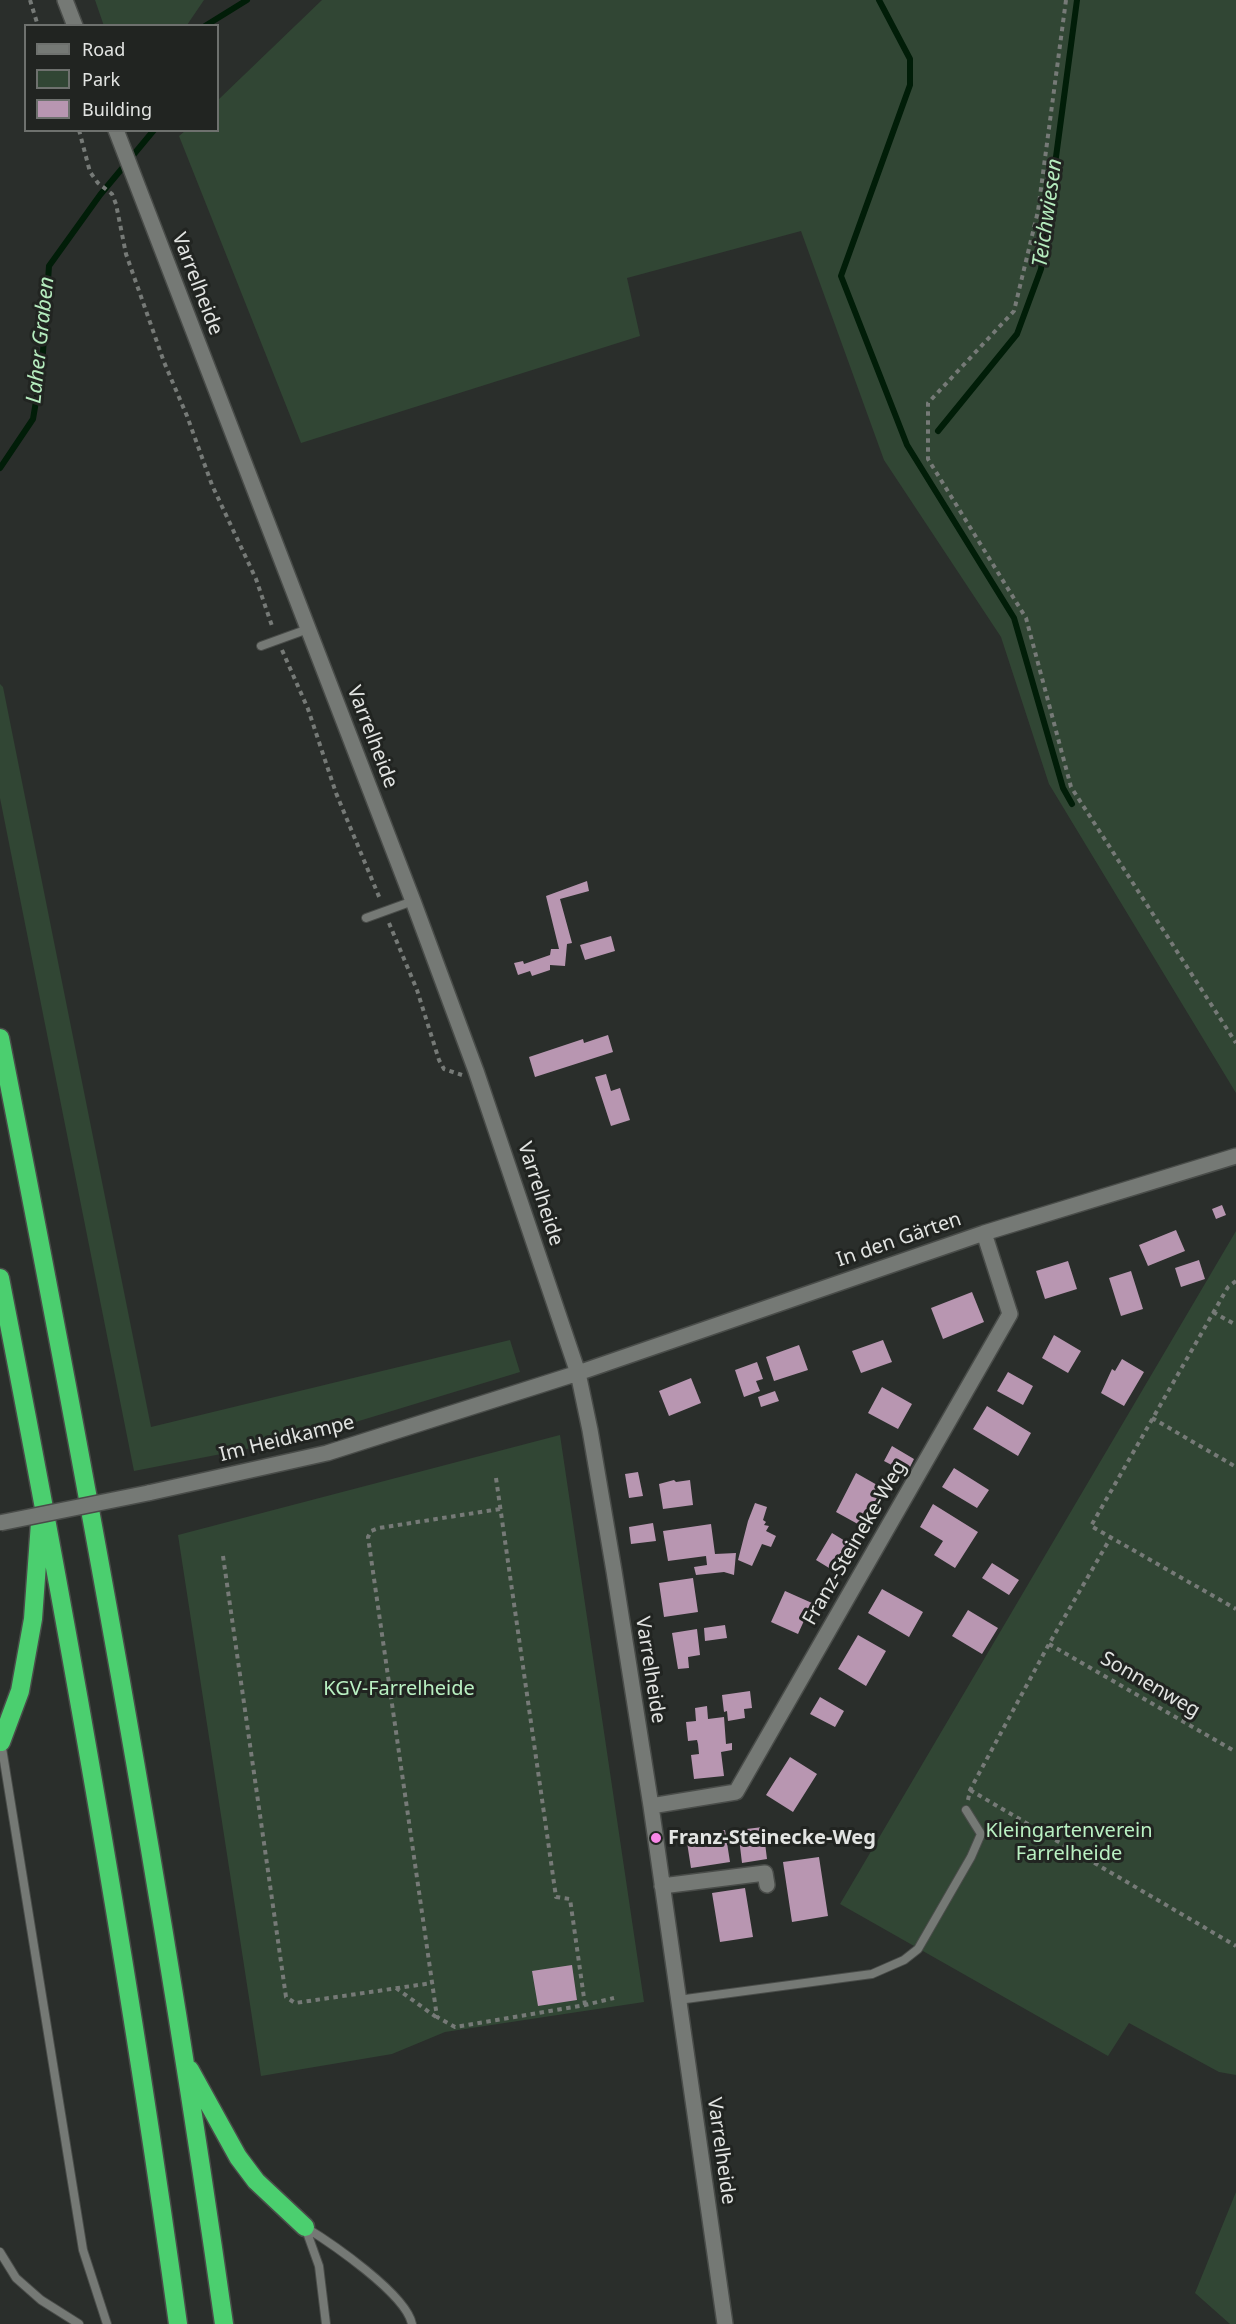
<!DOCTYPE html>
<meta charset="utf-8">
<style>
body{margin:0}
#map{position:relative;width:1236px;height:2324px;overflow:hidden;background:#2a2e2b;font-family:"Noto Sans",sans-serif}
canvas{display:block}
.legend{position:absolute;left:24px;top:24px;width:195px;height:108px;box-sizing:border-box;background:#212421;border:2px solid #6e716e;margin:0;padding:8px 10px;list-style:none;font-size:18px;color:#e2e4e2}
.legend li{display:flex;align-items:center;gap:12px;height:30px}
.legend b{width:30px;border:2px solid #6e716e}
</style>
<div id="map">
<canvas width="1236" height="2324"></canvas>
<ul class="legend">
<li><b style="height:8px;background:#757975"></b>Road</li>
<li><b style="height:16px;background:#314634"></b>Park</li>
<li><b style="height:16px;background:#b896b1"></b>Building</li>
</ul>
</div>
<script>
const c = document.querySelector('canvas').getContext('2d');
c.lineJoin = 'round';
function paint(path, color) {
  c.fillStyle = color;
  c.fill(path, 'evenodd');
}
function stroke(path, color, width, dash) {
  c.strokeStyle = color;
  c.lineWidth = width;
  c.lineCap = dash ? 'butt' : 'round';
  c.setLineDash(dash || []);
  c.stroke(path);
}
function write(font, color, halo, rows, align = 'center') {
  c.font = font + ' "Noto Sans",sans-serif';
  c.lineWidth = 6;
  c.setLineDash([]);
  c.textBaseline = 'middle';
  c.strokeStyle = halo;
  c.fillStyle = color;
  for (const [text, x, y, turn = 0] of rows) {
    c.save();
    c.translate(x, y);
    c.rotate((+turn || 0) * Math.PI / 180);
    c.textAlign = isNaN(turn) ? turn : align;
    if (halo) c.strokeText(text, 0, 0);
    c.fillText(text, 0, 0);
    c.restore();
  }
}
paint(new Path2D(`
 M95 0H204L187 25 104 26Z
 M322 0H1236V1093L1049 784 1001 637 884 460 801 231 627 278 640 336 301 443 179 136 185 131 218 130V100Z
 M0 684 3 687 151 1427 510 1340 520 1372 303 1438 134 1471 0 798Z
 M1236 1231V2075L1219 2072 1129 2023 1108 2056 840 1904Z
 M560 1435 644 2002 445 2032 392 2054 261 2076 178 1535Z
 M1236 2192V2324H1230L1195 2293Z`), '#314634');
stroke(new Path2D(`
 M879 0 910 59V85L841 276 907 445 1014 618 1063 788 1072 804
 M205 26 247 0
 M938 431 1017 334 1041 269 1077 0
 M0 468 33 419 42 366 49 266 100 195 154 130`), '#011d08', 6);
paint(new Path2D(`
 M587 881 589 891 560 899 572 943 567 944 565 966 550 965V970L532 976 530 971 518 975 514 963 523 961 524 964 550 955 551 949H559L546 896Z
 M611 936 615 951 585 960 580 945Z
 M608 1035 613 1052 535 1077 529 1057 583 1039 584 1043Z
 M606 1074 611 1091 620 1088 630 1120 611 1126 595 1077Z
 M1222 1205 1226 1215 1216 1219 1212 1209Z
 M1176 1230 1185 1251 1148 1266 1139 1245Z
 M1199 1260 1205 1279 1181 1287 1175 1268Z
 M1068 1261 1077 1289 1045 1299 1036 1271Z
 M1131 1271 1143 1309 1121 1316 1109 1278Z
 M972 1292 984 1322 943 1339 931 1308Z
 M1054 1335 1081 1351 1068 1373 1042 1358Z
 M883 1340 892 1362 861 1373 852 1351Z
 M799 1345 808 1370 774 1381 766 1357Z
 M1122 1359 1144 1372 1124 1406 1101 1393 1112 1369 1115 1371Z
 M757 1362 763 1379 756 1381 760 1391 744 1397 735 1370Z
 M1008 1372 1033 1386 1023 1405 997 1391Z
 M691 1378 701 1403 669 1416 659 1391Z
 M882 1387 912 1404 898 1429 868 1413Z
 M775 1391 779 1401 761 1407 758 1397Z
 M987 1406 1031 1433 1018 1456 973 1429Z
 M892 1446 914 1459 907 1473 884 1461Z
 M954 1468 989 1490 977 1508 942 1487Z
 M638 1472 643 1496 629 1498 625 1474Z
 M856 1473 886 1490 865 1528 836 1512Z
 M674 1480 676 1482 690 1480 693 1505 663 1509 659 1484Z
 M755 1503 767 1507 763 1520 766 1522 764 1525 769 1526 766 1531 776 1536 771 1547 762 1544 752 1566 738 1560 748 1521Z
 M933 1504 978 1532 955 1568 934 1555 943 1541 920 1527Z
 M653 1523 656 1541 631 1544 629 1527Z
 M711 1524 715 1554 736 1553 734 1575 724 1572 696 1575 694 1567 707 1565 706 1556 668 1561 663 1531Z
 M832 1533 850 1544 834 1571 816 1560Z
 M992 1563 1019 1580 1009 1595 982 1578Z
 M693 1578 698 1612 664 1617 659 1583Z
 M882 1589 923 1612 909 1637 868 1613Z
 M785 1591 812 1603 798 1634 771 1622Z
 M968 1610 998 1628 982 1654 952 1636Z
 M725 1625 727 1638 705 1641 704 1628Z
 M697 1629 700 1655 688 1657 689 1668 678 1669 672 1633Z
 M858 1635 886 1651 866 1686 838 1669Z
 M750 1691 752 1708 744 1709 745 1718 728 1721 727 1711 724 1712 722 1695Z
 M820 1697 844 1711 835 1727 810 1714Z
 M707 1706 708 1719 724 1717 726 1744 732 1743V1750L721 1752 724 1776 694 1779 691 1755 699 1754 698 1744 697 1740 688 1741 686 1722 696 1721 695 1708Z
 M790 1757 817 1774 793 1812 766 1795Z
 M763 1827 767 1859 742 1863 738 1830Z
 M725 1830 730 1862 691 1868 686 1836Z
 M819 1857 828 1916 792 1922 783 1862Z
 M745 1888 753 1937 720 1942 712 1893Z
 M572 1965 577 2000 538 2006 532 1971Z`), '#b896b1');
const lane = new Path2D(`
 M261 646 308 629
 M366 918 413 901
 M1 1742 83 2250 107 2324
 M678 2000 872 1974 904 1960 918 1949 971 1857 981 1834 966 1810
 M305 2227C331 2243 406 2294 412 2324
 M305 2227 319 2266 326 2324
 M0 2252 16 2278 41 2300 79 2324`);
const street = new Path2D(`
 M65 0 75 26
 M116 130 413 901 476 1071 578 1373 590 1430 614 1571 651 1806 725 2324
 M148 1493 327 1453 578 1373 984 1233 1236 1156
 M651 1806 736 1792 1010 1314 984 1233
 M662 1886 765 1873 767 1885`);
const highway = new Path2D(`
 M0 1038C84 1465 163 1893 224 2324
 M0 1278C68 1625 130 1974 178 2324
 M1 1742 20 1691 33 1619 40 1523
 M190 2070 238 2157 256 2181 305 2227`);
stroke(lane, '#494c49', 10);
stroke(street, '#494c49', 18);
stroke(highway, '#494c49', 21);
stroke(new Path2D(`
 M30 0 38 26
 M1066 0 1038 211 1014 311 928 403V459L1026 618 1071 787 1236 1043
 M79 130 90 172 98 183 112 194 116 204 126 254 164 362 187 416 212 485 256 579 273 629
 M282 650 308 709 336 793 380 899
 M389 923 417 990 439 1060 444 1069 462 1075
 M1236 1281 1228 1287 1091 1526 1236 1609
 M1213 1312 1236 1325
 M1152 1418 1236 1467
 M496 1478 556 1897 570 1899 585 2005
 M500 1509 379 1528 371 1531 368 1537 437 2017 455 2027 585 2005 614 1998
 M223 1556 286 1997 295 2003 432 1983
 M1049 1644 1236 1752
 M970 1790 1236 1946
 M968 1800 970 1790 1049 1644 1111 1537
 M396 1988 436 2017`), '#767a77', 4, [4.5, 4.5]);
stroke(lane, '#757975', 8);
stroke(street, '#757975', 15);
stroke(highway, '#4bcf6f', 18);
const streetBridge = new Path2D(`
 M0 1523 148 1493`);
stroke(streetBridge, '#494c49', 18, []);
stroke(streetBridge, '#757975', 15);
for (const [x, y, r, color] of [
 [656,1838,6,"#f987e8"]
]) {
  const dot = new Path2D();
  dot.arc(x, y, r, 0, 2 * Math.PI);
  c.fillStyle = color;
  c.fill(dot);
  stroke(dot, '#212421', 2);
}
write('20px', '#e2e4e2', '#212421', [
 ["Varrelheide",197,284,69],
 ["Varrelheide",372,737,69],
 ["Varrelheide",540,1194,72],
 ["In den Gärten",899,1240,-19],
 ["Im Heidkampe",287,1439,-14],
 ["Franz-Steineke-Weg",855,1543,-60],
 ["Varrelheide",650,1670,81],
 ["Sonnenweg",1150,1685,30],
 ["Varrelheide",721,2151,82]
]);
write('20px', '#b9f0c2', '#212421', [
 ["KGV-Farrelheide",399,1689],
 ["Kleingartenverein",1069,1831],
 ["Farrelheide",1069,1854]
]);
write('bold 20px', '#e2e4e2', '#212421', [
 ["Franz-Steinecke-Weg",668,1838]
], 'left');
write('italic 21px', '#b5ecbe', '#212421', [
 ["Teichwiesen",1048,213,-82],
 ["Laher Graben",41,340,-84]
]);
</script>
